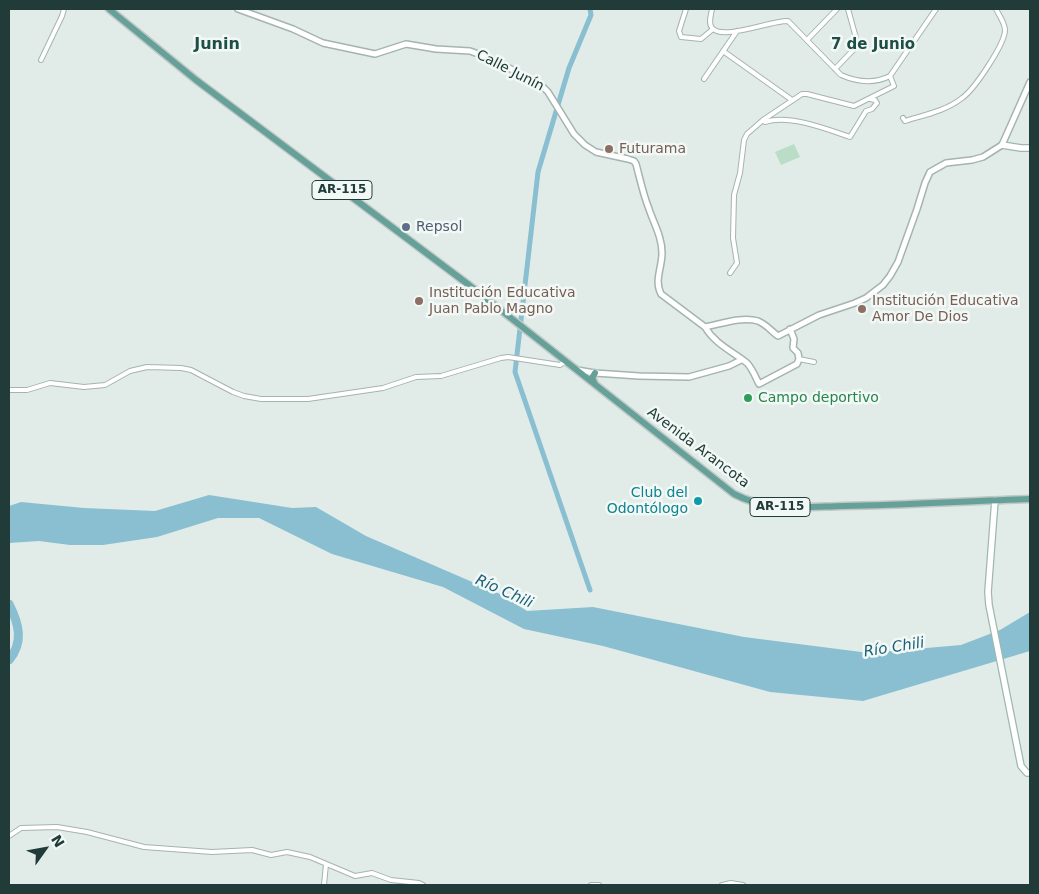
<!DOCTYPE html>
<meta charset="utf-8">
<style>
body{margin:0}
#map{position:relative;width:1039px;height:894px;overflow:hidden;background:#e1ece8;font-family:"DejaVu Sans",sans-serif}
canvas{display:block}
.frame{position:absolute;inset:0;border:10px solid #213c38;pointer-events:none}
.north{position:absolute;left:20px;top:824px;width:50px;height:50px;-webkit-text-stroke:4px #f2f8f5;paint-order:stroke;rotate:58deg;font-size:14px;font-weight:700;line-height:20px;text-align:center;color:#213c38}
.north::after{content:'';display:block;margin:auto;width:18px;height:22px;background:#213c38;clip-path:polygon(50% 0,100% 100%,50% 72%,0 100%)}
</style>
<div id="map">
<canvas width="1039" height="894"></canvas>
<div class="frame"></div>
<div class="north">N</div>
</div>
<script>
const c = document.querySelector('canvas').getContext('2d');
c.lineJoin = 'round';
function paint(path, color) {
  c.fillStyle = color;
  c.fill(path, 'evenodd');
}
function stroke(path, color, width, dash) {
  c.strokeStyle = color;
  c.lineWidth = width;
  c.lineCap = dash ? 'butt' : 'round';
  c.setLineDash(dash || []);
  c.stroke(path);
}
function write(font, color, halo, rows, align = 'center') {
  c.font = font + ' "DejaVu Sans",sans-serif';
  c.lineWidth = 5;
  c.setLineDash([]);
  c.textBaseline = 'middle';
  c.strokeStyle = halo;
  c.fillStyle = color;
  for (const [text, x, y, turn = 0] of rows) {
    c.save();
    c.translate(x, y);
    c.rotate((+turn || 0) * Math.PI / 180);
    c.textAlign = isNaN(turn) ? turn : align;
    if (halo) c.strokeText(text, 0, 0);
    c.fillText(text, 0, 0);
    c.restore();
  }
}
paint(new Path2D(`
 M794 144 800 157 781 165 775 152Z`), '#baddc7');
paint(new Path2D(`
 M209 495 292 508 316 507 366 536 500 594 527 611 593 607 744 637 869 653 961 645 1000 630 1030 612V651L863 701 770 692 603 646 524 629 443 587 332 554 259 518H218L157 537 103 545H70L39 541 9 543V506L21 502 84 508 155 511Z`), '#89bfd1');
stroke(new Path2D(`
 M590 9 591 15 569 68 538 172 515 372 590 590`), '#89bfd1', 5);
stroke(new Path2D(`
 M9 604C19 624 24 642 9 660`), '#89bfd1', 9);
const minor = new Path2D(`
 M686 9 679 31 681 37 701 39 713 29
 M712 9C711 15 708 23 712 28 723 41 772 20 788 21L841 75C857 82 874 84 890 76L936 9
 M807 40 837 9
 M723 51 792 100
 M41 60 62 16 64 9
 M835 69 858 45 848 9
 M704 79 737 31
 M903 118 905 121C924 115 946 111 962 98 974 90 1005 44 1005 30 1005 23 999 15 996 9
 M763 120 765 122C789 114 827 129 850 137L866 111 872 109 877 103 875 100 870 99
 M730 273 737 263 733 238 734 195 740 173 744 140 747 134 763 120 802 94H807L854 106 894 86 890 76
 M799 359 814 362
 M9 390H27L50 383 84 387 105 385 130 371 147 367 181 368 191 370 233 392 244 396 261 399H308L383 388 416 377 441 376 501 358 508 357 560 365 565 362
 M9 836 21 828 57 827 87 832 144 847 212 852 252 850 271 855 287 852 310 857 355 876 372 873 391 880 419 883 423 885
 M324 885 326 864
 M591 885H599
 M722 885 731 883 743 885`);
const tertiary = new Path2D(`
 M238 9 293 29 323 43 375 54 406 44 436 49 470 51 492 59 541 85 548 92 574 134 585 145 596 152 628 159 634 161 636 164C640 179 643 194 649 209 654 224 662 237 662 253 662 268 654 280 661 294L705 327C715 344 732 351 747 363 752 368 756 378 759 384L797 364 799 359 798 353 793 348 794 339 790 329
 M705 327C721 324 742 316 758 321 766 324 771 331 778 336L780 335 819 315 855 303 866 298 883 285 890 276 898 262 917 209 925 183 930 172 946 163 972 160 983 157 1002 145 1030 82
 M577 370 595 373 639 376 689 377 729 366 741 360`);
const secondary = new Path2D(`
 M1002 145 1021 148H1030
 M995 500 988 592 989 605 1021 766 1027 773H1030`);
const primary = new Path2D(`
 M109 9 196 80 469 285 734 494C768 512 806 507 843 506 905 505 968 501 1030 499
 M595 373 592 378 595 384`);
stroke(minor, '#a4b4b0', 6);
stroke(tertiary, '#a4b4b0', 8);
stroke(secondary, '#9fb7b1', 8);
stroke(primary, '#c1c8c7', 9);
stroke(minor, '#fff', 4);
stroke(tertiary, '#fff', 5);
stroke(secondary, '#fff', 5.5);
stroke(primary, '#65a198', 6);
for (const [x, y, r, color] of [
 [609,149,5,"#8d6e63"],
 [406,227,5,"#5c6f8a"],
 [419,301,5,"#8d6e63"],
 [862,309,5,"#8d6e63"],
 [748,398,5,"#2e9e5b"],
 [698,501,5,"#0f9aa8"]
]) {
  const dot = new Path2D();
  dot.arc(x, y, r, 0, 2 * Math.PI);
  c.fillStyle = color;
  c.fill(dot);
  stroke(dot, '#f2f8f5', 2);
}
for (const [x, y, w] of [
 [342,190,60],
 [780,507,60]
]) {
  const box = new Path2D();
  box.roundRect(x - w / 2, y - 9.5, w, 19, 4);
  c.fillStyle = '#f2f8f5';
  c.fill(box);
  stroke(box, '#213c38', 1);
}
write('bold 12px', '#213c38', null, [
 ["AR-115",342,190],
 ["AR-115",780,507]
]);
write('14px', '#213c38', '#f2f8f5', [
 ["Calle Junín",510,71,27],
 ["Avenida Arancota",698,448,37]
]);
write('14px', '#785e54', '#f2f8f5', [
 ["Futurama",619,149],
 ["Institución Educativa",429,293],
 ["Juan Pablo Magno",429,309],
 ["Institución Educativa",872,301],
 ["Amor De Dios",872,317]
], 'left');
write('14px', '#4e5e75', '#f2f8f5', [
 ["Repsol",416,227]
], 'left');
write('14px', '#27864d', '#f2f8f5', [
 ["Campo deportivo",758,398]
], 'left');
write('14px', '#0d838f', '#f2f8f5', [
 ["Club del",688,493],
 ["Odontólogo",688,509]
], 'right');
write('bold 15px', '#1d4f47', '#f2f8f5', [
 ["7 de Junio",873,45]
]);
write('italic 15px', '#1b6079', '#f2f8f5', [
 ["Río Chili",504,592,24],
 ["Río Chili",894,648,-9]
]);
write('bold 16px', '#1d4f47', '#f2f8f5', [
 ["Junin",217,45]
]);
</script>
